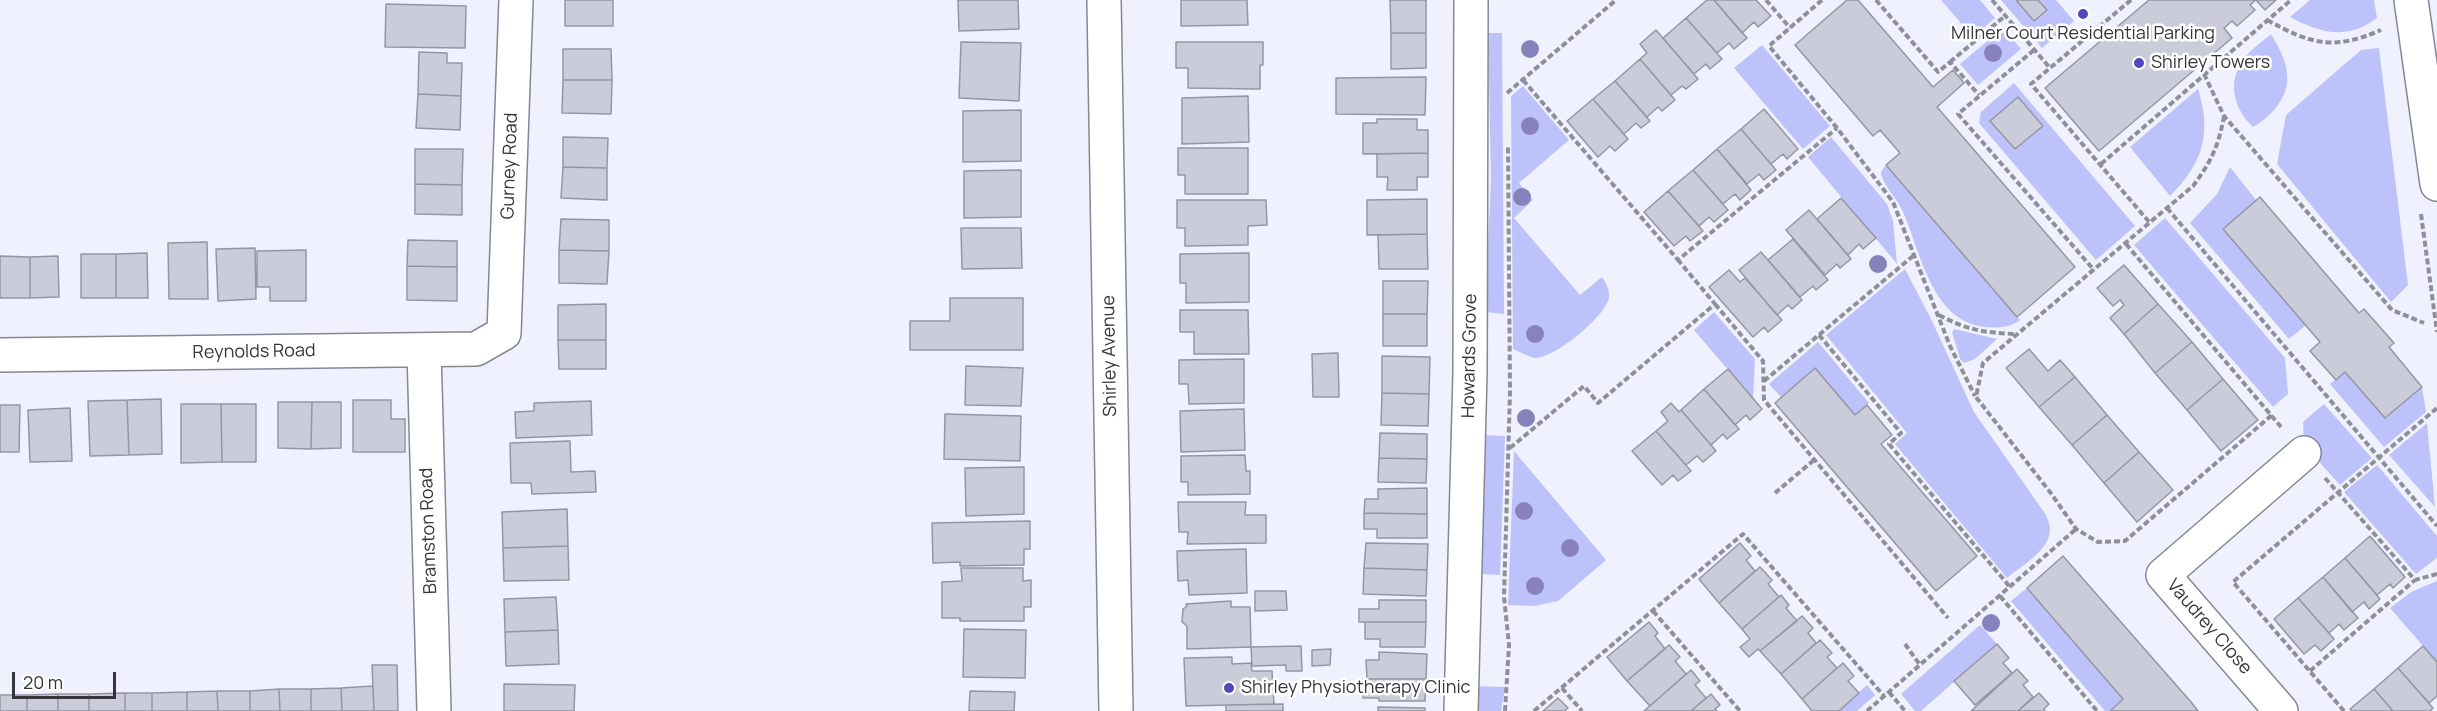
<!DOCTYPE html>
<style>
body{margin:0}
#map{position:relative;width:2437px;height:711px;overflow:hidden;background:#eff1fe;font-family:Manrope,sans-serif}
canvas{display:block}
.scale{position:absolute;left:12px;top:672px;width:104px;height:27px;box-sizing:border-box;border:3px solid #35353b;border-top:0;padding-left:8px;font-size:18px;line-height:21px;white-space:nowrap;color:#35353b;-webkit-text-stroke:4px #fff;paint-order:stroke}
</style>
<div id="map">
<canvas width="2437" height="711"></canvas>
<div class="scale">20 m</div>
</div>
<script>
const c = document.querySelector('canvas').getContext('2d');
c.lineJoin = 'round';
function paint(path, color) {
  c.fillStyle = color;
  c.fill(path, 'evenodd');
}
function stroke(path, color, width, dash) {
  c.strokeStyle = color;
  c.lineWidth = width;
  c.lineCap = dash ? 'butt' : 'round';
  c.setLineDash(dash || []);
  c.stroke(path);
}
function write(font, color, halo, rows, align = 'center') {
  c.font = font + ' Manrope,sans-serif';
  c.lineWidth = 5;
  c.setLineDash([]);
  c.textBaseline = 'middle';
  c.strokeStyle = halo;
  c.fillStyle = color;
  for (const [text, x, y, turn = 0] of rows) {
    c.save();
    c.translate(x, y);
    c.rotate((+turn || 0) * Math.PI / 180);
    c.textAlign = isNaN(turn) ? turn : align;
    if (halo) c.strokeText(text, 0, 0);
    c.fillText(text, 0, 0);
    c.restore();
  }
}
paint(new Path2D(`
 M1941 0H1980L1995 18 1973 37Z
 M2001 0H2056L2074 21 2042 48Z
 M2310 0H2374L2377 18C2346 41 2321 33 2290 17Z
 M2003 28 2021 49 1978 85 1960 64Z
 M1488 33H1502L1504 314 1485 312 1491 179Z
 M2271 34C2278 46 2286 59 2287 74 2290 96 2271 117 2253 127 2233 108 2226 79 2246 56 2253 48 2263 41 2271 34Z
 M1762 45 1830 126 1803 149 1734 68Z
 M2379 48 2408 285 2391 302 2277 164 2286 115 2361 50Z
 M2014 83 2135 226 2096 260 1979 123 1981 112Z
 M1523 86 1569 140 1519 183 1533 200 1514 218 1580 295 1602 277C1606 284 1610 289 1609 298 1605 317 1555 358 1535 358 1529 357 1520 352 1513 349L1511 96Z
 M2198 89C2212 134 2203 163 2170 196L2130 147Z
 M1831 137 1887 204 1893 221 1897 264 1808 157Z
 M1886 165 2017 317 2020 320C2010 328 1997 328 1985 327 1931 321 1921 252 1903 212 1898 199 1882 185 1881 172Z
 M2230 167 2256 200 2306 325 2289 339 2190 223 2217 194Z
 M2165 218 2285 358 2288 394 2273 407 2134 245Z
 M1905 269 1931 319 1974 412 2046 515C2047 519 2050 524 2050 528 2051 550 2021 566 2007 578L1895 444 1907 433 1826 335Z
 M1714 312 1755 359 1753 399 1694 330Z
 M1954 329 1997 339 1975 359 1964 363 1960 359 1952 332Z
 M1818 342 1869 403 1855 415 1815 369 1781 397 1769 384Z
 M2345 372 2385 418 2422 387 2426 412 2384 447 2330 384Z
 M2324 404 2372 458 2340 485 2304 445 2303 422Z
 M2427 423 2435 507 2389 455Z
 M1481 435 1505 436 1500 575 1478 574Z
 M1514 451 1606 560 1558 601 1534 606 1508 605Z
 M2377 465 2437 536V558L2416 574 2344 492Z
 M2437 581V662L2390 608 2411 592Z
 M2027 588 2123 699 2109 711H2105L2011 601Z
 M1980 625 1997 644 1921 711H1915L1901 694Z
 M1867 685 1875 695 1857 711H1839Z
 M1474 686 1505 687 1501 711H1474Z`), '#bdc2fa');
const building = new Path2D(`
 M565 0H613V26H565Z
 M958 0H1018L1019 29 959 31Z
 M1181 0H1247L1248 25 1181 26Z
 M1390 0H1426V33H1391Z
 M1707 0H1714L1747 38 1734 49 1729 43 1717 53 1686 18Z
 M1714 0H1756L1771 16 1758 27 1754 22 1742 33Z
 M1847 0H1858L1933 87 1953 70 1964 83 1937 107 2075 267 2017 317 1886 165 1900 153 1880 130 1873 136 1795 45Z
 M2016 0H2038L2047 10 2034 21Z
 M2149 0H2256L2250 5 2255 10 2237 26 2232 21 2224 28 2232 38 2099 151 2045 88Z
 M2256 0H2276L2265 10Z
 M386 4 466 6 465 48 385 47Z
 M1686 18 1722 59 1710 69 1706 64 1694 74 1663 38Z
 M1656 30 1698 79 1686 89 1682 86 1671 95 1640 59 1647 53 1640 44Z
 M1391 33H1426V68L1391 69Z
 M961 42 1021 43 1019 101 959 98Z
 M1176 42H1263V65H1260V89L1188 88V68H1176Z
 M563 49H611L612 80H563Z
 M419 52 447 53V63H462L461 96 418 94Z
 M1640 59 1675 100 1662 111 1658 107 1647 117 1615 81Z
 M1426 77 1425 115 1336 114V78Z
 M563 80H612L611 114 562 113Z
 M1615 81 1650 121 1641 128 1636 123 1624 134 1593 99Z
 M418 94 461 96 460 130 416 128Z
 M1248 96 1249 142 1182 144V98Z
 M2018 97 2043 126 2015 149 1990 121Z
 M1593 99 1628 139 1615 151 1610 146 1598 157 1567 121Z
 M1764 109 1798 149 1787 159 1783 154 1771 164 1741 129Z
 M1021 110V161L963 162V111Z
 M1377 119H1417V130H1428V153L1363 154V123H1377Z
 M1741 129 1776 170 1764 180 1759 174 1747 184 1717 149Z
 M563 137 608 138 607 168 563 167Z
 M1178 148H1248V194H1185V175H1178Z
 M415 149H463L462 185 415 184Z
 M1717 149 1751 190 1740 200 1735 194 1723 204 1693 170Z
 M1428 153V177H1417V190H1387L1388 177H1377V154Z
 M563 167 607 168V200L561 198Z
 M1021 170V217L964 218V171Z
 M1693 170 1728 210 1714 222 1709 217 1699 226 1668 191Z
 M415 184 462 185V215L415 214Z
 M1668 191 1703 231 1690 241 1686 236 1674 246 1644 212Z
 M2260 197 2359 313 2364 309 2394 343 2389 347 2422 387 2385 418 2345 372 2336 380 2310 351 2320 342 2223 229Z
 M1841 198 1876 238 1863 249 1859 244 1848 255 1817 219Z
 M1427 199V234L1367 235V200Z
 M1177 200H1266L1267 225 1248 226V245L1185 246V228H1177Z
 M1809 210 1851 259 1840 268 1837 264 1825 275 1786 230Z
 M561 219 609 220V251L559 250Z
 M961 228H1021L1022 268 962 269Z
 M1427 234 1428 269H1379L1378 235Z
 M1793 239 1828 280 1816 290 1813 286 1800 297 1768 260Z
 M408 240 457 241V267L407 266Z
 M207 242 208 299H169L168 243Z
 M255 248 256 299 218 301 216 249Z
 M306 250V301H270V287H257V251Z
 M559 250 609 251 607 284 559 283Z
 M1761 252 1802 300 1792 309 1788 305 1777 315 1739 270Z
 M147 253 148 298H116V254Z
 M1249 253V302L1186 303V283H1180V254Z
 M81 254H116V298H81Z
 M0 256 30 257V298H0Z
 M58 256 59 297 30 298V257Z
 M2124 265 2158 304 2124 334 2110 318 2124 305 2120 300 2113 306 2097 288Z
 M407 266 457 267V301L407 300Z
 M1729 270 1740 282 1745 278 1782 320 1768 332 1764 327 1753 337 1709 287Z
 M1383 281H1428L1427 314H1383Z
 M950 298H1023V350H910V321H950Z
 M606 304V340H558V305Z
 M2158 304 2192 342 2155 373 2124 334Z
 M1180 310H1248L1249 354H1194V332H1180Z
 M1383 314H1427V346H1383Z
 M558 340H606V369H559Z
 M2192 342 2223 379 2187 410 2155 373Z
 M2029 349 2048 371 2060 360 2075 377 2039 407 2006 368Z
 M1338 353 1339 397H1313L1312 354Z
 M1382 356 1430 357 1429 394 1382 393Z
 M1244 359V403L1189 404 1188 384H1179V360Z
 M966 366 1023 368 1021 406 965 405Z
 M1815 368 1855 415 1867 405 1892 435 1881 444 1977 556 1936 591 1775 403Z
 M1728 369 1762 409 1750 420 1746 415 1735 425 1704 389Z
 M2075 377 2107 415 2072 445 2039 407Z
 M2223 379 2258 420 2221 451 2187 410Z
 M1704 389 1739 429 1727 439 1723 434 1711 445 1681 410Z
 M1382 393 1429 394 1428 426 1381 425Z
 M161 399 162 454 129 455 127 400Z
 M127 400 129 455 90 456 88 401Z
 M353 400H391V419H405V452H353Z
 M591 401 592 435 516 438 515 412 534 411V403Z
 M278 402H312L311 449 278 448Z
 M312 402H341V448L311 449Z
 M1671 403 1679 412 1681 410 1716 451 1703 462 1697 456 1686 465 1656 431 1668 421 1661 412Z
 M181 404H221L222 462 181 463Z
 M221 404H256V462H222Z
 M0 405H20L19 452H0Z
 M70 408 72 461 30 462 28 410Z
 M1244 409 1245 450 1181 452 1180 411Z
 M945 414 1021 416 1020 461 944 459Z
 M2107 415 2139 452 2104 483 2072 445Z
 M1656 431 1691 471 1678 481 1673 475 1662 485 1632 451Z
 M1380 433 1427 434V459L1379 458Z
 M570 441 571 472 595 471 596 492 532 494 531 483H511L510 443Z
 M2139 452 2173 490 2137 522 2104 483Z
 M1245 455 1246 471H1250V494L1188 495V482H1181V456Z
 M1379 458 1427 459 1426 483 1378 482Z
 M1024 467V514L966 516 965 468Z
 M1427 488V514L1364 513 1365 499H1378V489Z
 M1178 502H1246L1245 515H1266V543L1187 544 1188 532H1179Z
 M567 509 568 546 503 548 502 512Z
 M1364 513 1427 514V538H1377V529H1364Z
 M1030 521V549H1024V565L960 566V562L933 563 932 523Z
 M2370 536 2405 577 2393 588 2390 584 2377 595 2345 558Z
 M1366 543 1428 544 1427 570 1364 568Z
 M1740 543 1751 556 1746 560 1755 571 1719 603 1699 579Z
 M568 546 569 580 504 581 503 548Z
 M1246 549 1247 593 1189 595 1188 580 1178 581 1177 551Z
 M2063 556 2191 702 2198 711H2110L2123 699 2027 588Z
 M2345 558 2380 599 2369 609 2364 602 2352 612 2323 577Z
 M1760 567 1772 580 1768 584 1779 597 1742 629 1719 603Z
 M961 568H1023V581L1031 580V607H1024V621H960V618H942V582L962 581Z
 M1364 568 1427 570 1426 596 1363 594Z
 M2323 577 2358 618 2344 630 2339 624 2329 633 2298 598Z
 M1255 591H1286L1287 610 1255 611Z
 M1781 595 1789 605 1786 608 1797 621 1760 651 1758 649 1749 657 1740 647 1750 639 1742 629Z
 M556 597 558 630 505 632 504 599Z
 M2298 598 2334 639 2321 651 2315 645 2304 654 2274 619Z
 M1379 600H1426V622H1359V609H1379Z
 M1231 601V607H1250L1251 647 1187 649V626L1182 622 1183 609 1187 606 1186 604Z
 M1802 616 1813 628 1808 633 1816 643 1781 674 1760 651Z
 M1365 622H1426L1425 647H1380V639H1365Z
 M1649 622 1658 633 1655 636 1665 649 1627 681 1607 657Z
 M964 629 1026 630 1025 678 963 677Z
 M558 630 559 664 506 666 505 632Z
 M1820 640 1832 653 1827 657 1837 668 1802 699 1781 674Z
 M1997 644 2009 658 2003 663 2012 673 1975 705 1954 681Z
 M1669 645 1680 657 1675 661 1686 674 1650 706 1627 681Z
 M1301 646 1302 671H1286V665L1252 666 1251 647Z
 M2423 646 2437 662V696L2429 703 2398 668Z
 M1331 649 1330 665 1312 666V650Z
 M1379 652 1427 654 1426 679H1367L1366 660H1379Z
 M1232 657V664L1251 663 1252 671H1272L1274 704 1186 706 1184 658Z
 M1843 663 1854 676 1848 681 1859 693 1839 711H1812L1802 699Z
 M372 665H397L398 711H374Z
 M2398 668 2433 708 2430 711H2393L2374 689Z
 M2017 669 2028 681 2023 685 2033 697 2018 711H1971Z
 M1691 670 1700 681 1695 685 1706 698 1691 711H1644Z
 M1363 679H1426L1425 701H1379V698H1363Z
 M504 684 575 685 574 711H504Z
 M373 686 374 711H342L341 688Z
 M341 688 342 711H311V689Z
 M279 689 280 711H250V691Z
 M279 689H311V711H280Z
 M2374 689 2393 711H2352L2350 709Z
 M217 691 218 711H187V692Z
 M217 691H250V711H218Z
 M970 691 1015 692 1014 711H969Z
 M187 692V711H152V693Z
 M125 693V711H89V694Z
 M125 693H152V711H125Z
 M2039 693 2049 704 2044 709 2045 711H2018Z
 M58 694V711H27V695Z
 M58 694H89V711H58Z
 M1711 694 1720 705 1715 709 1717 711H1691Z
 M0 695H27V711H0Z
 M1558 698 1568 708 1564 711H1543Z
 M1283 704V711H1226V705Z
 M1378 707 1425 708V711H1378Z`);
paint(building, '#caccd9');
stroke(building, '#9596a3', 1.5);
const street = new Path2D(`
 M1104 0 1116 711
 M2411 0 2437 184
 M424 350 434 711
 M0 355 476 349 504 333 516 0
 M1461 711 1470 373 1471 0
 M2281 711 2163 575 2304 453`);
stroke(street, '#868793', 36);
stroke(new Path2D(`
 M1766 0 1790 28
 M1822 0 1769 46 1837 128 1893 202 1950 346 1975 396
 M1876 0 1938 72 1950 62 1979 95
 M1992 0 2050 68
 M2131 0 2031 84 2150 223
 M2267 20C2311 44 2333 51 2381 30
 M2034 50 1958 114 2094 270
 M1950 62 2005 16
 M2204 74 2224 116 2392 310 2424 323
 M1523 80 1678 260 1837 128
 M1507 93 1616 0
 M2224 116C2219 145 2211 162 2193 186L1983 363 1976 397 2050 492 2076 529 2098 542 2125 541 2272 415
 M2101 164 2291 0
 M2167 208 2437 526
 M2421 214 2437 332
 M2126 244 2281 427
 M1715 304 1763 361 1764 400 1948 618
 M1939 315C1967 330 1985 333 2017 334
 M1819 335 1901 433 1889 444 2010 587
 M1764 381 1913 256
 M1510 448 1584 386 1598 403 1715 304 1678 260
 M2325 478 2415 580 2437 574
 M1775 493 1814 460
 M2000 596 2097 711
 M1653 611 1740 711
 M1905 644 1920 665
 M2310 671 2415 580
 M1562 688 1582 711
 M1889 692 1905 711
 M1505 711 1509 645 1504 597 1510 392 1508 145
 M1534 711 1743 534 1884 696
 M1867 711 2076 529
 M2344 711 2233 582 2437 408`), '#8e8f98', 4, [6, 3]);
stroke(street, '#fff', 33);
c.fillStyle = '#8882bc';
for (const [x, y] of [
 [1530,49],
 [1993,53],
 [1530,126],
 [1522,197],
 [1878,264],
 [1535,334],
 [1526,418],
 [1524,511],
 [1570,548],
 [1535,586],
 [1991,623]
]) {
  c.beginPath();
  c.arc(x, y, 9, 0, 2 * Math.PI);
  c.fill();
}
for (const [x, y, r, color] of [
 [2083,14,6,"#5147bf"],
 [2139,63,6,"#5147bf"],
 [1229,688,6,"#5147bf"]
]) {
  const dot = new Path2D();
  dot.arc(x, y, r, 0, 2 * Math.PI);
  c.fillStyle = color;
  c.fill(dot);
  stroke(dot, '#fff', 2);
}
write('18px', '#35353b', '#fff', [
 ["Milner Court Residential Parking",2083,34,"center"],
 ["Shirley Towers",2151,63],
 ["Shirley Physiotherapy Clinic",1241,688]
], 'left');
write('18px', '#35353b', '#fff', [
 ["Gurney Road",510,166,-88],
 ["Reynolds Road",254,352,-1],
 ["Shirley Avenue",1110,356,-91],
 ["Howards Grove",1470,356,-89],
 ["Bramston Road",429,531,-92],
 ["Vaudrey Close",2209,627,49]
]);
</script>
